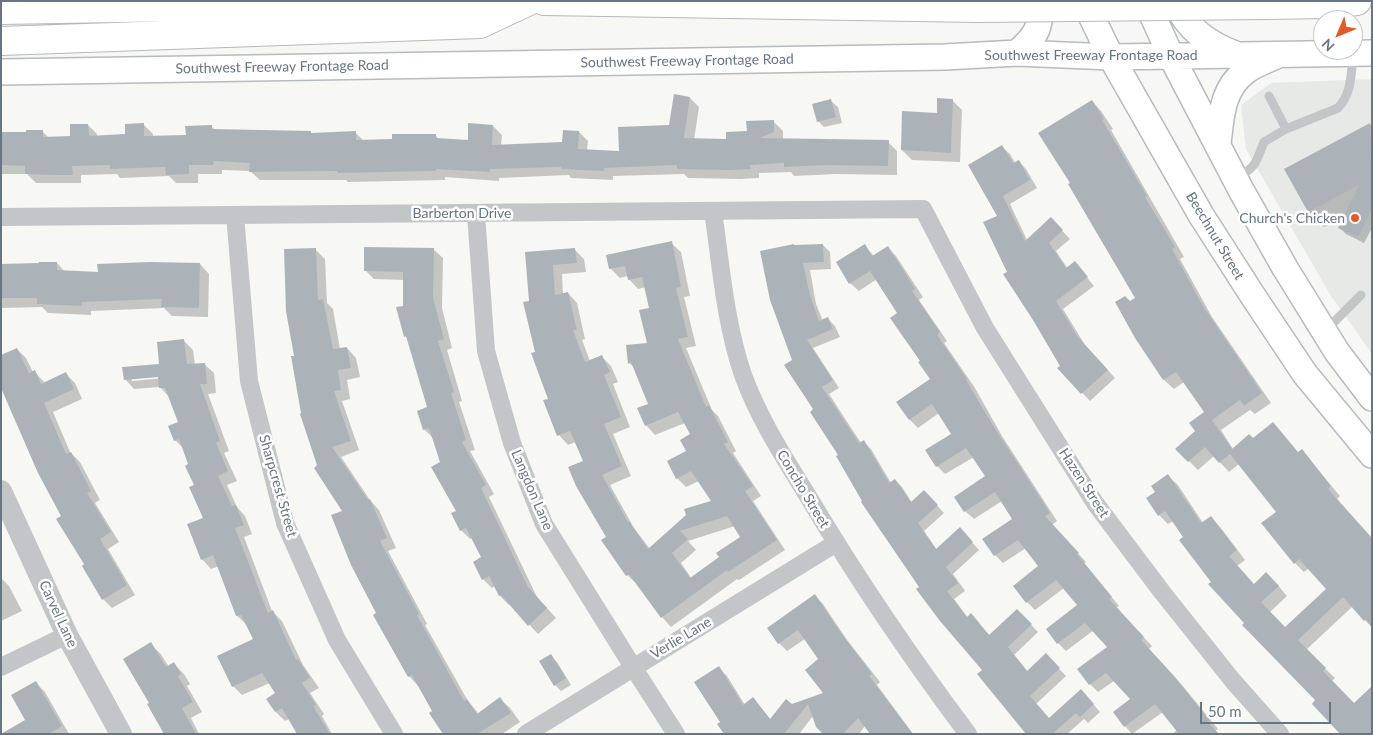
<!DOCTYPE html>
<style>
body{margin:0}
#map{position:relative;width:1373px;height:735px;overflow:hidden;background:#f7f7f4;font-family:Lato,sans-serif}
canvas{display:block}
.frame{position:absolute;inset:0;border:2px solid #667685;pointer-events:none}
.north{position:absolute;left:1313px;top:10px;width:50px;height:50px;box-sizing:border-box;background:#fff;border:1px solid #c2c8ce;border-radius:50%;rotate:225deg;font-size:14px;font-weight:700;line-height:20px;text-align:center;color:#667685}
.north::after{content:'';display:block;margin:auto;width:18px;height:22px;background:#e35928;clip-path:polygon(50% 0,100% 100%,50% 72%,0 100%)}
.scale{position:absolute;left:1200px;top:702px;width:131px;height:22px;box-sizing:border-box;border:2px solid #667685;border-top:0;padding-left:6px;font-size:15px;line-height:18px;white-space:nowrap;color:#667685;-webkit-text-stroke:4px #fff;paint-order:stroke}
</style>
<div id="map">
<canvas width="1373" height="735"></canvas>
<div class="frame"></div>
<div class="north">N</div>
<div class="scale">50 m</div>
</div>
<script>
const c = document.querySelector('canvas').getContext('2d');
c.lineJoin = 'round';
function paint(path, color) {
  c.fillStyle = color;
  c.fill(path, 'evenodd');
}
function stroke(path, color, width, dash) {
  c.strokeStyle = color;
  c.lineWidth = width;
  c.lineCap = dash ? 'butt' : 'round';
  c.setLineDash(dash || []);
  c.stroke(path);
}
function write(font, color, halo, rows, align = 'center') {
  c.font = font + ' Lato,sans-serif';
  c.lineWidth = 5;
  c.setLineDash([]);
  c.textBaseline = 'middle';
  c.strokeStyle = halo;
  c.fillStyle = color;
  for (const [text, x, y, turn = 0] of rows) {
    c.save();
    c.translate(x, y);
    c.rotate((+turn || 0) * Math.PI / 180);
    c.textAlign = isNaN(turn) ? turn : align;
    if (halo) c.strokeText(text, 0, 0);
    c.fillText(text, 0, 0);
    c.restore();
  }
}
paint(new Path2D(`
 M1372 79V354L1331 296 1246 149 1241 105 1271 83Z`), '#e7e9e7');
paint(new Path2D(`
 M690 98 699 107 694 140H728L773 121 783 131V139L888 142 897 151V175L836 174 794 176 791 172 759 173V178L740 179 688 178 684 174 613 176V180L571 178 569 175 499 178V181L445 177V180L348 182 346 180H260L250 171 222 170V174H198V183H176L169 176 120 178 117 174 81 175V183H36L27 174H1V133H27L42 131 49 138 71 137 88 125 97 134V137L127 136 144 125 153 134V137L187 136 212 127 215 130 312 134 355 132 364 141 393 140 435 135 440 140 469 141 493 126 502 135 501 146 563 144 579 132 588 141 587 151 620 152 670 126Z
 M952 100 962 110 960 162 912 160 902 150Z
 M831 101 838 107 842 123 824 127 818 121Z
 M1092 101 1101 111 1113 129 1111 130 1184 257 1180 259 1212 317 1271 403 1255 414 1250 410 1221 430 1233 449 1254 440 1299 453 1302 451 1340 496 1337 499 1372 540V627L1353 606 1306 650 1335 678 1332 681 1372 734 1317 700 1245 623 1212 582 1173 521 1168 524 1159 515 1156 492 1168 476 1178 485 1203 523 1210 517 1220 527 1245 560 1237 566 1254 585 1276 583 1287 596 1270 612 1286 629 1328 589 1309 568 1304 572 1295 563 1278 512 1239 464 1229 472 1214 456 1198 470 1177 449 1196 431 1206 413 1184 382 1174 389 1164 380 1136 337 1130 303 1137 298 1071 183Z
 M1372 124V228L1364 243 1346 234 1339 227 1345 216 1324 227 1309 212 1286 169Z
 M1002 147 1010 154 1015 163 1018 161 1026 169 1037 188 1010 204 1027 240 1050 218 1070 239 1056 251 1068 269 1075 263 1094 286 1063 309 1085 345 1115 378 1090 401 1059 368 1062 366 1009 272 999 216Z
 M671 243 681 252 690 296 684 297 696 346 686 348 712 410 718 416 736 451 733 453 761 496 753 501 785 550 739 580 737 579 671 627 662 617 637 584 627 575 607 537 584 461 576 442 568 445 559 435 536 353 526 254 575 250 584 259 586 272 562 274 563 294 568 293 577 303 585 339 582 340 590 361 601 356 611 366 618 382 613 384 630 427 613 434 631 476 610 485 634 528 650 549 713 502 699 481 686 487 677 478 688 452 692 435 685 423 655 435 646 425 649 405 635 368 629 363 648 344 650 309 646 287 638 289 629 279 628 276 620 278 610 268ZM735 526 742 537 721 558 692 579 681 563 696 550 688 541Z
 M823 245 830 252 831 269 810 270 816 304 823 321 828 319 835 326 840 337 813 348 839 388 829 394 861 443 864 442 871 449 891 483 895 480 902 487 912 503 931 499 944 513 924 531 937 550 960 529 979 550 953 574 965 591 954 599 968 618 971 615 990 636 1017 610 1038 632 1014 655 1028 672 1046 655 1066 676 1036 704 1049 719 1088 698 1100 712 1088 723 1084 719 1067 734H1027L983 670 921 587 864 501 815 410 794 360 761 252Z
 M864 245 874 256 888 248 896 256 923 297 919 300 947 341 944 343 975 388 1002 436 1057 521 1052 525 1086 562 1084 563 1119 606 1116 608 1152 646 1149 649 1182 685 1218 729 1215 731 1218 734H1172L1177 730 1163 712 1132 734 1125 726 1132 700 1114 681 1098 692 1090 684 1109 647 1094 630 1066 651 1058 643 1079 605 1064 588 1035 610 1027 602 1040 566 1026 548 1003 563 995 555 1013 519 1002 501 974 519 965 511 956 497 986 476 974 457 945 474 937 466 953 434 939 413 918 428 910 420 898 402 931 379 899 313 877 279 859 291 850 283 837 263Z
 M315 249 325 259 327 303 333 309 340 349 347 348 356 358 360 377 347 380 350 399 342 401 359 450 341 457 370 500 379 510 396 548 388 551 427 624 425 625 468 701 479 714 500 699 510 708 520 722 502 734H444L434 711 418 686 409 676 378 613 344 511 319 466 296 357Z
 M433 249 443 258 442 308 452 348 447 350 462 401 459 402 475 450 470 451 494 494 489 497 537 597 556 618 538 634 510 604 509 605 500 596 495 586 492 588 483 579 482 558 472 538 470 539 461 530 457 511 433 438 424 429 429 408 409 340 405 336 404 280 374 279 365 270Z
 M57 263 65 272 99 273 200 264 209 274 208 317 172 316 164 308 91 311V315L48 313 42 307 2 308 1 331V265Z
 M184 341 193 350 195 365 204 364 214 373 216 393 208 394 229 451 224 453 237 481 227 485 237 507 245 516 252 534 244 537 272 611 282 621 303 665 319 688 310 693 324 714 322 716 332 734H298L289 719 285 721 276 712 277 694 270 683 242 695 233 686 255 640 247 625 237 616 219 566 211 569 202 559 205 518 184 449 175 440 179 423 170 398 160 387 134 389 125 379 160 365ZM164 375V378L132 381V378Z
 M17 349 26 358 33 372 34 371 45 383 66 374 75 383 82 399 53 412 70 452 80 462 100 500 95 503 119 542 108 549 135 595 112 608 103 599 63 517Z
 M1 578 9 586 22 611 1 621Z
 M815 596 823 604 847 640 880 682 877 685 913 734H871L865 726 859 734H824L813 716 799 734H726L721 723 719 668 727 676 745 705 753 698 771 720 792 705 825 693 820 659 805 639 787 651 779 643Z
 M150 644 160 653 169 667 174 664 184 674 190 684 187 686 202 712 191 718 199 734H165L151 703Z
 M550 656 557 662 571 685 561 691 555 685Z
 M36 683 45 692 69 734H17L27 720Z`), '#0003');
paint(new Path2D(`
 M674 94 690 97 684 138 726 139V132L747 131 746 121 774 120V132L760 138 889 140 888 166 826 165 784 167V163L750 165 751 169 730 170 677 169V165L604 168V171L561 169V167L490 169V172L436 169V171L338 173 337 171 249 172 250 163 213 161 214 165H189V174L166 175 165 167 110 169V165L72 166 73 175H51L25 174V166L1 165V132H26V130H43V137L70 136V124H88L89 136 125 134V124L144 123V136L186 135 185 126 212 125V129L311 131V133L356 131V140L392 139V134H436V138L468 140V123L493 125 492 145 562 142 563 130 579 131 578 149 619 151 618 127 669 125Z
 M937 98 953 99 951 153 901 150 902 111 937 113Z
 M831 99 836 117 817 122 812 104Z
 M1092 100 1104 119 1102 120 1147 196 1145 197 1175 247 1172 249 1203 306 1262 393 1244 406 1240 400 1212 420 1232 449 1249 434 1253 438 1273 422 1298 452 1302 449 1331 486 1328 489 1372 538V627L1365 620 1364 621 1343 597 1298 640 1326 668 1323 671 1354 703 1372 686V734H1340L1312 704 1315 700 1242 625 1244 623 1208 584 1211 582 1179 540 1183 537 1165 511 1158 516 1146 498 1155 492 1151 486 1168 474 1201 523 1211 516 1237 550 1229 556 1254 584 1266 572 1279 586 1261 602 1285 627 1326 589 1299 559 1294 564 1261 523 1276 512 1230 454 1219 463 1205 447 1188 462 1175 449 1195 431 1189 423 1204 412 1176 372 1163 380 1135 338 1115 302 1125 296 1130 301 1135 298 1068 184 1070 183 1038 133Z
 M1370 123 1372 209 1358 237 1338 228 1359 185 1308 212 1284 169Z
 M1002 145 1013 163 1019 160 1030 180 1003 196 1025 241 1051 217 1063 230 1049 243 1066 268 1075 261 1088 277 1056 301 1077 336 1108 370 1081 394 1057 368 1060 366 1033 320 1003 274 1007 272 983 222 997 216 968 165Z
 M672 241 681 287 676 288 688 337 678 339 706 407 709 405 728 442 724 444 753 486 745 491 777 540 728 572 727 570 661 618 629 574 626 576 601 540 606 537 576 486 568 467 583 461 570 431 557 436 543 400 548 399 531 353 535 352 523 302 529 301 525 252 575 248 577 263 553 265 555 295 568 292 577 330H573L585 362 602 355 610 372 604 375 621 417 604 424 622 466 602 475 628 522 629 521 648 549 686 515 684 509 711 501 691 471 676 479 667 461 686 451 680 440 690 434 678 412 645 426 637 408 648 404 631 362 628 364 626 345 647 343 639 310 649 308 642 277 628 280 625 266 609 269 606 255ZM727 516 740 537 716 553 719 557 690 578 672 553 688 539 680 531Z
 M794 244V245L823 244 824 262 803 263 810 295 819 321 828 317 833 329 807 340 833 380 822 387 859 443 864 440 889 483 895 479 911 502 924 490 938 505 918 523 936 549 960 527 973 542 946 567 958 583 947 591 967 617 971 613 989 635 1017 609 1032 624 1008 647 1027 671 1046 653 1060 668 1030 696 1049 718 1081 689 1094 704 1080 717 1076 713 1052 734H1026L977 674 982 670 940 621 916 589 919 587 861 502 862 501 836 456 838 455 810 412 813 409 784 365 792 360 770 300 760 251Z
 M865 244 872 256 888 246 915 289 912 291 940 332 937 335 967 379 966 380 994 427 1050 513 1045 516 1079 553 1077 554 1112 597 1109 599 1144 637 1141 640 1174 676 1210 721 1208 722 1219 734H1179L1155 704 1124 727 1113 712 1130 699 1106 673 1089 685 1077 669 1107 647 1085 623 1057 644 1046 629 1077 605 1056 580 1026 603 1013 586 1038 566 1018 540 994 556 982 539 1012 519 995 492 964 512 954 497 985 476 966 448 936 467 925 450 951 434 932 404 909 420 896 402 930 379 918 362 920 361 890 318 897 313 870 271 849 284 836 262Z
 M364 247 434 248 433 298 444 339 438 341 454 392 451 393 466 440 462 442 486 485 481 488 528 587 547 608 528 626 501 595 499 596 489 576 482 580 473 562 481 557 466 528 460 531 451 513 456 511 431 467 440 462 429 428 423 430 417 411 427 407 406 336 404 337 396 307 403 306V272L364 271Z
 M316 248 318 300 323 299 333 349 347 347 351 368 338 370 341 390 334 391 351 441 332 447 368 500 370 499 387 538 380 541 419 614 417 615 464 701 467 699 477 714 500 697 511 713 477 734H443L429 713 432 711 412 675 408 677 373 615 376 613 351 565 331 515 342 511 314 468 317 465 300 414 301 413 291 356H294L286 311 284 249Z
 M39 262H57V270L98 272 97 264 150 262 200 263 199 308 161 307 162 299 82 302V306L37 304V298H1V264L39 263Z
 M184 339 187 364 205 363 207 384H200L220 441 216 443 228 471 218 476 232 506 236 505 244 525 235 528 268 613 273 610 296 660 298 659 310 678 302 683 316 705 313 706 330 734H297L282 708 275 712 266 699 275 693 262 673 232 687 217 656 253 639 241 615 236 616 213 555 201 560 187 524 203 518 189 487 194 485 185 466 188 464 179 439 174 441 168 426 178 422 165 388H159L158 377 124 380 122 367 159 364 157 342Z
 M17 348 29 373 35 370 41 384 66 372 74 389 44 403 66 454 71 452 91 491 87 493 111 532 100 539 127 585 102 600 82 566 84 564 56 519 61 516 38 473 1 388V355Z
 M815 594 839 630 872 674 869 676 913 734H870L858 718 843 734H823L816 727 808 704 784 734H724L717 724 720 722 694 682 719 666 743 705 753 697 770 719 786 699 792 704 823 693 805 670 818 659 798 630 778 644 767 628Z
 M151 642 166 667 174 662 181 674 178 676 193 702 182 708 196 734H164L147 704 149 703 123 659Z
 M551 654 566 678 554 686 539 661Z
 M36 681 62 726 49 734H1L25 720 11 695Z`), '#abb3b9');
const secondary = new Path2D(`
 M1084 1 1111 57 1201 215 1251 293 1305 374 1372 455
 M1146 1 1171 56 1241 190 1285 268 1337 352 1372 398
 M1175 1C1187 29 1207 43 1235 54
 M1017 53C1038 34 1040 29 1041 1
 M1 72 945 57 1017 53 1111 57 1372 53
 M1218 144C1221 117 1222 88 1246 71 1254 65 1265 61 1274 57`);
const motorway = new Path2D(`
 M544 1 978 8
 M1265 5 1327 4 1357 1
 M1 10 520 1
 M1 41 480 24 529 1`);
stroke(secondary, '#b6bbc0', 28);
stroke(motorway, '#b5b8bc', 30);
stroke(new Path2D(`
 M1269 96 1286 129
 M1238 178C1258 164 1255 164 1264 142L1286 129 1338 108C1352 93 1351 74 1353 56
 M1325 331 1361 295`), '#c2c6c9', 9);
stroke(new Path2D(`
 M713 211C721 266 725 322 743 375 759 419 785 459 809 498 858 580 911 658 968 734
 M476 214 486 351 512 443 544 524 633 667 676 734
 M235 215 249 381 285 523 337 640 394 734
 M1 217 923 209 985 328 1095 503 1162 592 1233 681 1280 734
 M1 667 67 635
 M526 734 836 543`), '#c2c6c9', 18);
stroke(new Path2D(`
 M1 491 67 635 121 734`), '#c2c6c9', 22);
stroke(secondary, '#fff', 25);
stroke(motorway, '#fff', 28);
const motorwayBridge = new Path2D(`
 M978 8 1265 5`);
stroke(motorwayBridge, '#b5b8bc', 30, []);
stroke(motorwayBridge, '#fff', 28);
for (const [x, y, r, color] of [
 [1355,218,5,"#e35928"]
]) {
  const dot = new Path2D();
  dot.arc(x, y, r, 0, 2 * Math.PI);
  c.fillStyle = color;
  c.fill(dot);
  stroke(dot, '#fff', 2);
}
write('14px', '#667685', '#fff', [
 ["Southwest Freeway Frontage Road",1091,55],
 ["Southwest Freeway Frontage Road",687,61,-1],
 ["Southwest Freeway Frontage Road",282,67,-1],
 ["Barberton Drive",462,213],
 ["Beechnut Street",1215,236,59],
 ["Hazen Street",1084,483,57],
 ["Sharpcrest Street",278,486,74],
 ["Concho Street",803,489,59],
 ["Langdon Lane",532,490,67],
 ["Carvel Lane",58,614,65],
 ["Verlie Lane",681,638,-31]
]);
write('14px', '#667685', '#fff', [
 ["Church's Chicken",1345,218]
], 'right');
</script>
